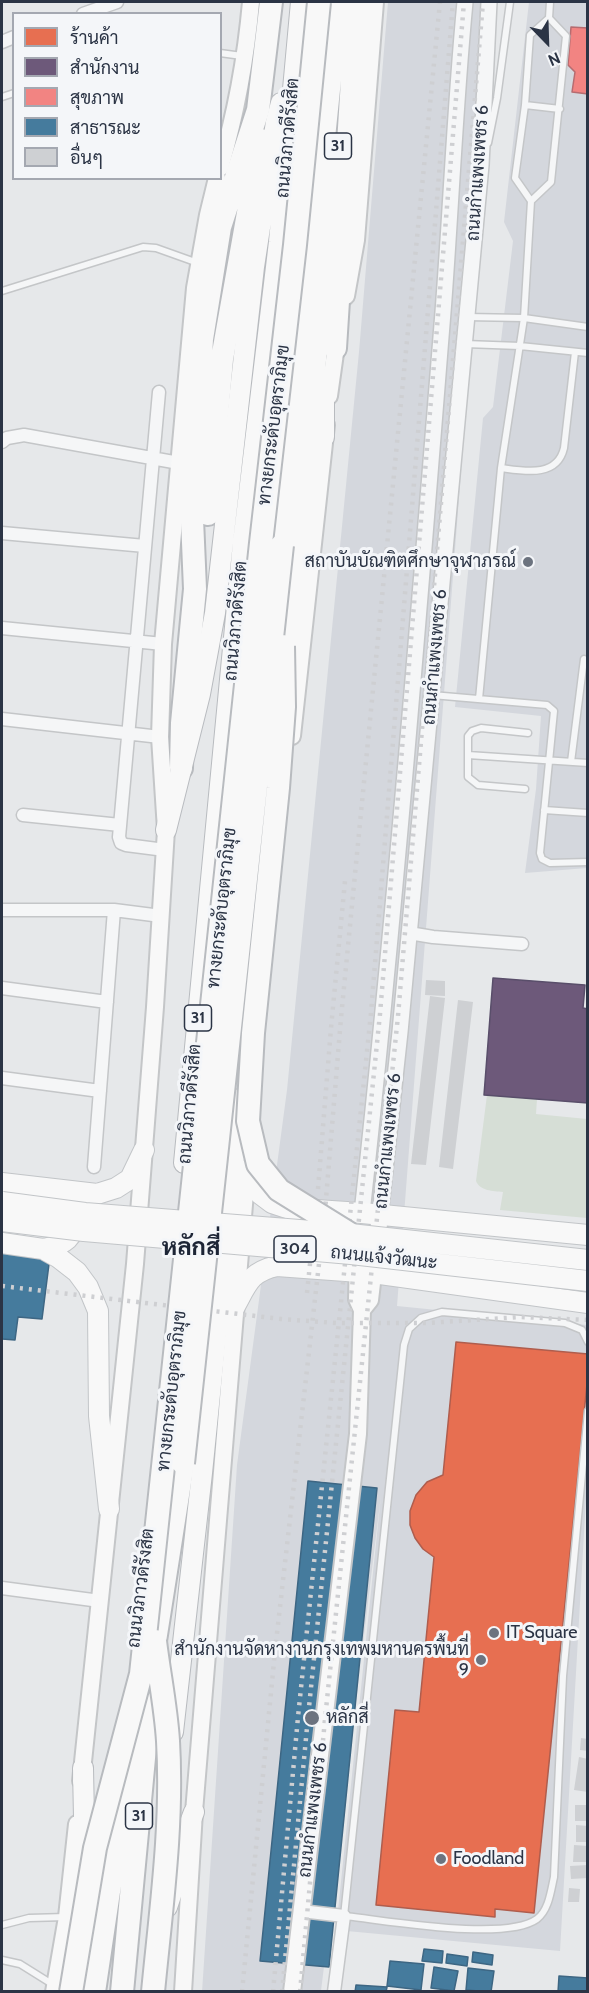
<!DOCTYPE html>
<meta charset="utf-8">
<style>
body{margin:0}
#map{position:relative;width:589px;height:1993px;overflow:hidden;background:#e6e8ea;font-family:Cabin,Sarabun,sans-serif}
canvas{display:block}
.frame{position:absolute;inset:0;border:3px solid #2b3445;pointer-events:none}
.legend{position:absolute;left:12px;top:12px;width:210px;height:168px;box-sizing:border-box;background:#f4f6f9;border:2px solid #a4a8b1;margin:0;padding:8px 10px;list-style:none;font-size:18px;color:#2b3445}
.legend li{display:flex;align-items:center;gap:12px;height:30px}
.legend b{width:30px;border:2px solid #a4a8b1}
.north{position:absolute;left:517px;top:12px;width:60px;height:60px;-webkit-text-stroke:4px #f4f6f9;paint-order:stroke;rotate:157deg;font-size:16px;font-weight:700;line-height:24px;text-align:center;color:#2b3445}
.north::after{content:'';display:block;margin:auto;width:21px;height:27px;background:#2b3445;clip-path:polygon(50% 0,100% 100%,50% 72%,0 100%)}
</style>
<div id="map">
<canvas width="589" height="1993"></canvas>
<div class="frame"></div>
<ul class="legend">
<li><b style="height:16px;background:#e76f51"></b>ร้านค้า</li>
<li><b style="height:16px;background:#6d597a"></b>สำนักงาน</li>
<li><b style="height:16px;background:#f28482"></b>สุขภาพ</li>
<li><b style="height:16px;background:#457b9d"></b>สาธารณะ</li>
<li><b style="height:16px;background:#ced0d3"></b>อื่นๆ</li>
</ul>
<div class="north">N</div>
</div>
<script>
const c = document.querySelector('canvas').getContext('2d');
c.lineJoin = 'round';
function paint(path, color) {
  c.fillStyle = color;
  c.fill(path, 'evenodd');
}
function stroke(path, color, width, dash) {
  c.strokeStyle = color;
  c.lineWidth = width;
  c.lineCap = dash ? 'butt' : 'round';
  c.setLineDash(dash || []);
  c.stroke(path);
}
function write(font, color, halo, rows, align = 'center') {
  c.font = font + ' Cabin,Sarabun,sans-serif';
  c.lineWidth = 6;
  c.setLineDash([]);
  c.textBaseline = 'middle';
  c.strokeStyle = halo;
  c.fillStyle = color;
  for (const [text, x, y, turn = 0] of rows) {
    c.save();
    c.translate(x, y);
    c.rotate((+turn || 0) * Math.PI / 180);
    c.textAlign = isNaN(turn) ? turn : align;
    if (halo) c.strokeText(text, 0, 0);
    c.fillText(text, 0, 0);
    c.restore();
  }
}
paint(new Path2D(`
 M388 2H497L397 1306 587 1325V1481L560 1951 336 1930 381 1495 321 1991 202 1992 237 1465 287 1090 359 352Z
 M529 2H587V868L525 873 536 789 541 716 455 707 483 418 493 407 513 241 504 222Z`), '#d4d7dd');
paint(new Path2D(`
 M487 1095 537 1099 536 1114 587 1119V1218L500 1210 503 1192C493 1191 480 1191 476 1181Z`), '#d6ded6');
const shops = new Path2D(`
 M456 1342 588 1354V1374L534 1913 495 1909V1917L376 1905 395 1710 419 1712 434 1557 423 1549 415 1538 410 1525V1511L416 1495 427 1482 443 1475Z`);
paint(shops, '#e76f51');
stroke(shops, '#af5d4d', 1.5);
const offices = new Path2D(`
 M493 978 585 985 583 1008 588 1009V1103L484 1095Z`);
paint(offices, '#6d597a');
stroke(offices, '#594e6a', 1.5);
const health = new Path2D(`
 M571 27 588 28V94L572 92 575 72 568 65Z`);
paint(health, '#f28482');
stroke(health, '#b66c70', 1.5);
const public = new Path2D(`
 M2 1250 50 1256 42 1319 18 1317 15 1340 2 1339Z
 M308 1481 377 1488 329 1967 260 1961Z
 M424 1949 443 1951 442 1963 422 1961Z
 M473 1952 493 1955 492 1965 472 1962Z
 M447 1954 468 1957 467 1966 446 1963Z
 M390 1961 424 1964 421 1990 387 1986Z
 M434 1967 458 1971 454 1991 431 1988Z
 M468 1968 494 1971 491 1992 466 1990Z
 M559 1976 588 1978 587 1992H558Z
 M356 1985 387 1987 386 1992H355Z`);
paint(public, '#457b9d');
stroke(public, '#3d6683', 1.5);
paint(new Path2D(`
 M426 980 445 981V996L425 995Z
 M430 996 445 998 426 1165 411 1164Z
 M458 1000 473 1002 453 1169 439 1167Z
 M581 1738 588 1739V1751L580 1750Z
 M579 1757 588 1759V1792L574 1790Z
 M575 1805H588V1821H575Z
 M576 1825 588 1826V1842H576Z
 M574 1845 588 1846V1862H573Z
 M588 1865V1878L571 1879 570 1866Z
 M569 1888 580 1889 579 1902H568Z`), '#ced0d3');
const service = new Path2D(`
 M220 53 242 56
 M2 97 14 93
 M525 105 560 109
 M488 143 497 98 510 2
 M531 201 551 182 566 36 549 18
 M2 291 143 247 156 248 198 263
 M466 317 524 318 588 327
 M465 344 520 346 588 353
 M501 468C524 471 557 478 564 448L575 352
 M432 695 547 705 554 711 540 853 542 859 550 863 588 862
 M479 699 501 468 524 318 531 201 515 178 525 105 530 35 549 18 550 2
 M528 733 481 728 472 731 468 736V755L588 763
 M468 755V777L478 785 525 789
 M571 762 584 659
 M544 810 588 813
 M588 1342 582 1330 565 1323 442 1312 421 1318 409 1329 404 1345 344 1916C385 1920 505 1942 537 1919 549 1910 551 1890 554 1877L563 1676 588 1411
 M2 1925 29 1918 66 1917
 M2 1960 20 1964 52 1984`);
const minor = new Path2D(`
 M83 14 117 2
 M2 42 14 37
 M159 392 119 837 121 843 126 845 165 850
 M2 442 7 438 24 435 179 463
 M2 533 145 546
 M2 628 163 644
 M2 719 160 737
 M23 815 120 825
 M2 910H114L161 916
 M409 933 433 937 522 944
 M2 988 107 1002
 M2 1078 100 1091
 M94 1167 114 910
 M2 1588 100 1601
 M301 1911 344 1916 334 1992`);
const tertiary = new Path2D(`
 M362 1213C395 914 419 613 443 312 451 209 455 105 465 2
 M380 1215 400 1032 481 165 489 2`);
const secondary = new Path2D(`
 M220 168C236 113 246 58 251 2
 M346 296 356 240 375 2
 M329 396 337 339
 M292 736 326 425
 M362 1310 370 1300 380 1215
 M81 1781 135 1264 155 1007 166 830 160 737 163 644 195 288 208 215 217 178
 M54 1992 67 1917 77 1824
 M183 1992 194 1812 247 1168
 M292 1992 358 1434 362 1310 357 1299 358 1259`);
const primary = new Path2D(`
 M246 1172 260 1194 272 1203 296 1211 316 1210 362 1213 588 1235
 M2 1183 97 1194 116 1188 130 1179 144 1150
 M2 1243 43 1249 59 1258 77 1272 88 1287 98 1311 99 1416 109 1509
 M43 1249C65 1245 75 1238 77 1214
 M234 1308C247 1285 249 1272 277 1266L373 1273 588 1303`);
const trunk = new Path2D(`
 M324 380V437
 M284 661 337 162
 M166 830 200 694 215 613 254 267 276 122 281 103
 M184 1163 243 543 279 242 301 2
 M173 1732 202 1473 240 1099
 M83 1768 85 1869
 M167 1907 175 1883 181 1846 194 1812`);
const motorway = new Path2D(`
 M335 348 357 2
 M208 514 222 359 261 140
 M282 545 338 2
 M181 768 182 723 195 589 192 519 202 339 220 227 258 110 271 2
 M94 1992 131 1744
 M122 1992 155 1641 183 1463`);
stroke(service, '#c4c6c8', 9);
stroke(minor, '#c4c6c8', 15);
stroke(tertiary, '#c4c6c8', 18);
stroke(secondary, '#c4c6c8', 20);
stroke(primary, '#c2c5c8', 22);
stroke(trunk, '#b8bbbf', 22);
stroke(motorway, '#b8bbbf', 26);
stroke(service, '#f5f6f7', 6);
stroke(minor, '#f5f6f7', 12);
stroke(tertiary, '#f5f6f7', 15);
stroke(secondary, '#f8f8f8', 16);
stroke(primary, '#f8f8f8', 20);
stroke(trunk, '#f8f8f8', 20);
stroke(motorway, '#f8f8f8', 22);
stroke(new Path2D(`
 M318 1189 331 1028 345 881
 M2 1286 281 1319 336 1323H427L521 1317 588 1320
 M307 1293 314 1225
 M242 1992 275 1651 325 1211 341 1018 440 2
 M273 1992 298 1717 371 1013 453 2
 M282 1992 308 1717 380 1014 464 2
 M300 1992 325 1719 398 1016 483 2`), '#cecfd2', 4.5, [3, 6]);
const primaryBridge = new Path2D(`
 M2 1202 85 1213 350 1234 588 1260
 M2 1221 84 1231 351 1254 588 1281`);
const motorwayBridge = new Path2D(`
 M283 646 284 707 278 788 253 1033 248 1121 258 1164 279 1190 350 1234
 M183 1463 282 545
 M71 1992 95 1848 141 1674 261 543 295 245 319 2
 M153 1992C161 1909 173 1824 168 1741 166 1708 159 1674 155 1641`);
stroke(primaryBridge, '#c2c5c8', 22, []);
stroke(motorwayBridge, '#b8bbbf', 26, []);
stroke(primaryBridge, '#f8f8f8', 20);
stroke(motorwayBridge, '#f8f8f8', 22);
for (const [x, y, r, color] of [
 [528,562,6,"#6c737f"],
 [494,1633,6,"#6c737f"],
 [481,1660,6,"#6c737f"],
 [312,1718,8,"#6c737f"],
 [441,1859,6,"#6c737f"]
]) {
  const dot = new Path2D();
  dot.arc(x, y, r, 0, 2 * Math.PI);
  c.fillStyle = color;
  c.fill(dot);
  stroke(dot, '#f4f6f9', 2);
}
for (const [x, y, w] of [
 [338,146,27],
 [198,1018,27],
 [295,1249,42],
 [139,1816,27]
]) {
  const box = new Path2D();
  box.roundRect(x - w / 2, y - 13, w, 26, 4.5);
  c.fillStyle = '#f4f6f9';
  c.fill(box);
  stroke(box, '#2b3445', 1.5);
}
write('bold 16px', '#2b3445', null, [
 ["31",338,146],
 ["31",198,1018],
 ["304",295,1249],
 ["31",139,1816]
]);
write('18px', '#2b3445', '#f4f6f9', [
 ["ถนนวิภาวดีรังสิต",288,138,-85],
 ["ถนนกำแพงเพชร 6",478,173,-86],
 ["ทางยกระดับอุตราภิมุข",274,425,-83],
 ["ถนนวิภาวดีรังสิต",236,621,-85],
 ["ถนนกำแพงเพชร 6",435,657,-85],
 ["ทางยกระดับอุตราภิมุข",222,908,-84],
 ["ถนนวิภาวดีรังสิต",190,1104,-85],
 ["ถนนกำแพงเพชร 6",388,1141,-84],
 ["ถนนแจ้งวัฒนะ",384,1258,6],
 ["ทางยกระดับอุตราภิมุข",172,1391,-84],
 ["ถนนวิภาวดีรังสิต",141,1588,-83],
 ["ถนนกำแพงเพชร 6",313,1810,-83]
]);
write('18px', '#2b3445', '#f4f6f9', [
 ["สถาบันบัณฑิตศึกษาจุฬาภรณ์",516,562,"right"],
 ["IT Square",506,1633],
 ["สำนักงานจัดหางานกรุงเทพมหานครพื้นที่",469,1650,"right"],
 ["9",469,1671,"right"],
 ["หลักสี่",326,1718],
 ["Foodland",453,1859]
], 'left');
write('bold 24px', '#1d2536', '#f4f6f9', [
 ["หลักสี่",191,1248]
]);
</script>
